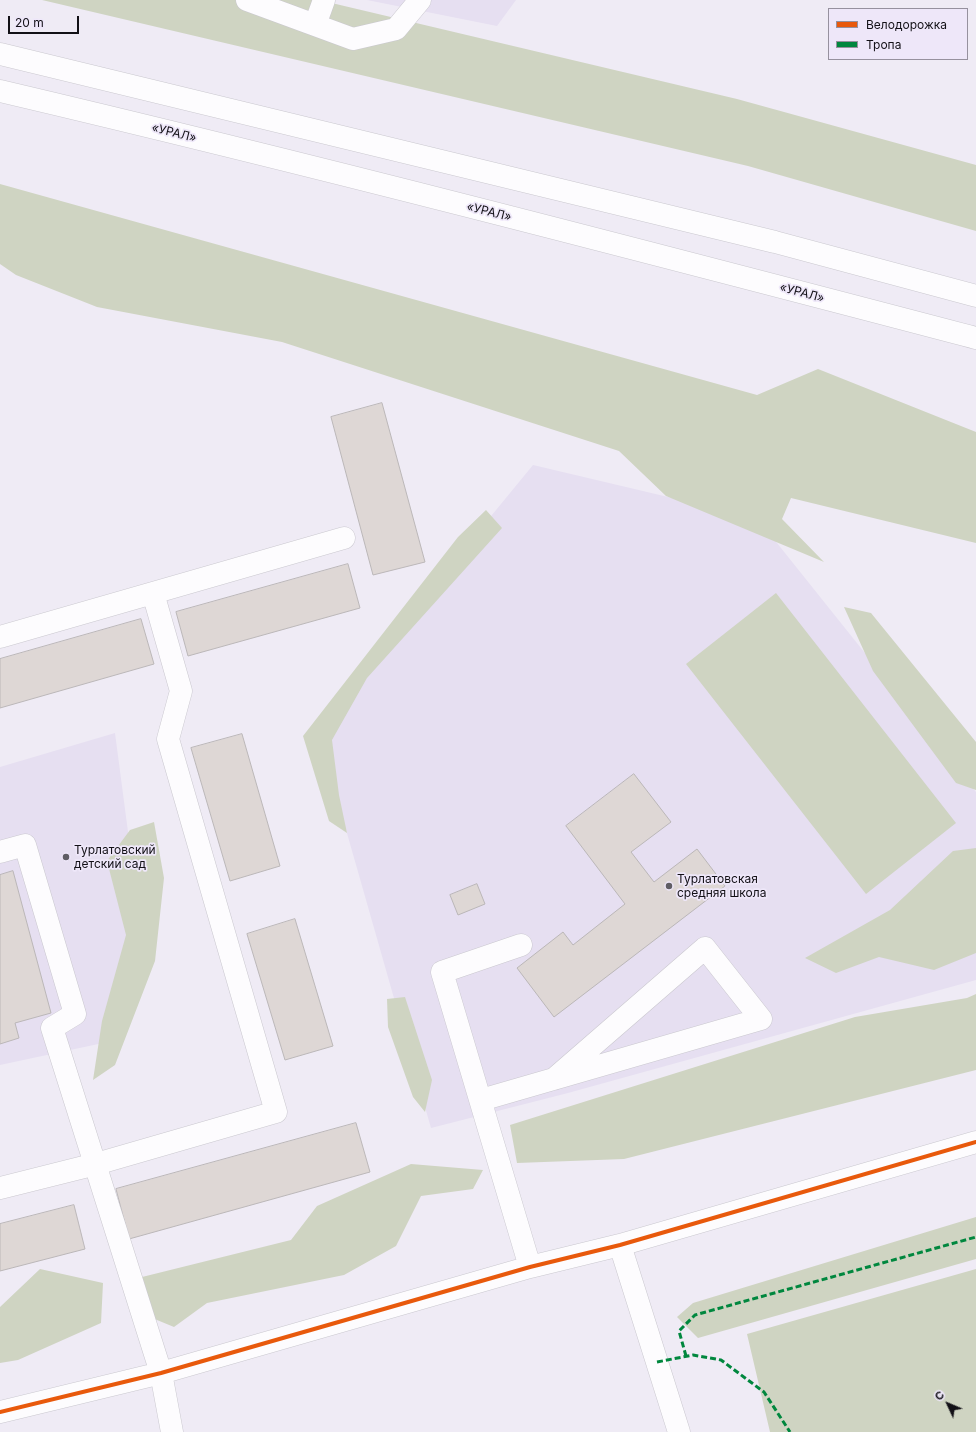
<!DOCTYPE html>
<meta charset="utf-8">
<style>
body{margin:0}
#map{position:relative;width:976px;height:1432px;overflow:hidden;background:#efebf5;font-family:Inter,sans-serif}
canvas{display:block}
.legend{position:absolute;left:828px;top:8px;width:140px;height:52px;box-sizing:border-box;background:#eee7f9;border:1px solid #96919e;margin:0;padding:5px 7px;list-style:none;font-size:12px;color:#121016}
.legend li{display:flex;align-items:center;gap:8px;height:20px}
.legend b{width:20px;border:1px solid #96919e}
.north{position:absolute;left:928px;top:1384px;width:40px;height:40px;-webkit-text-stroke:3px #eee7f9;paint-order:stroke;rotate:314deg;font-size:11px;font-weight:700;line-height:16px;text-align:center;color:#121016}
.north::after{content:'';display:block;margin:auto;width:14px;height:18px;background:#121016;clip-path:polygon(50% 0,100% 100%,50% 72%,0 100%)}
.scale{position:absolute;left:8px;top:16px;width:71px;height:18px;box-sizing:border-box;border:2px solid #121016;border-top:0;padding-left:5px;font-size:12px;line-height:14px;white-space:nowrap;color:#121016;-webkit-text-stroke:3px #eee7f9;paint-order:stroke}
</style>
<div id="map">
<canvas width="976" height="1432"></canvas>
<ul class="legend">
<li><b style="height:5px;background:#e8590c"></b>Велодорожка</li>
<li><b style="height:5px;background:#00873e"></b>Тропа</li>
</ul>
<div class="north">С</div>
<div class="scale">20 m</div>
</div>
<script>
const c = document.querySelector('canvas').getContext('2d');
c.lineJoin = 'round';
function paint(path, color) {
  c.fillStyle = color;
  c.fill(path, 'evenodd');
}
function stroke(path, color, width, dash) {
  c.strokeStyle = color;
  c.lineWidth = width;
  c.lineCap = dash ? 'butt' : 'round';
  c.setLineDash(dash || []);
  c.stroke(path);
}
function write(font, color, halo, rows, align = 'center') {
  c.font = font + ' Inter,sans-serif';
  c.lineWidth = 3.5;
  c.setLineDash([]);
  c.textBaseline = 'middle';
  c.strokeStyle = halo;
  c.fillStyle = color;
  for (const [text, x, y, turn = 0] of rows) {
    c.save();
    c.translate(x, y);
    c.rotate((+turn || 0) * Math.PI / 180);
    c.textAlign = isNaN(turn) ? turn : align;
    if (halo) c.strokeText(text, 0, 0);
    c.fillText(text, 0, 0);
    c.restore();
  }
}
paint(new Path2D(`
 M367 0H516L497 26Z
 M533 465 757 518 976 792V980L568 1093 431 1128 317 728Z
 M115 733 143 946 117 1040 0 1065V767Z`), '#e6dff1');
paint(new Path2D(`
 M42 0H319L737 99 976 165V231L748 166Z
 M0 184 757 395 818 369 976 432V543L791 498 782 519 824 562 666 496 619 451 282 342 97 307 16 275 0 264Z
 M486 510 502 528 367 678 332 740 339 795 347 833 329 821 303 736 458 537Z
 M776 593 956 823 866 894 686 664Z
 M844 607 871 613 976 742V790L956 783 873 671Z
 M154 822 164 878 155 961 115 1065 93 1080 102 1021 126 935 107 861 130 830Z
 M976 848V953L934 970 879 957 836 973 805 958 890 910 953 851Z
 M976 994V1070L624 1159 517 1163 510 1125 855 1017 967 998Z
 M405 997 432 1080 425 1112 413 1097 388 1027 387 999Z
 M411 1164 483 1170 473 1189 421 1196 396 1246 344 1275 207 1303 174 1327 140 1313 134 1279 291 1240 317 1206Z
 M976 1217V1259L698 1338 677 1317 693 1303Z
 M40 1269 103 1283 101 1323 18 1360 0 1363V1307Z
 M976 1269V1432H770L747 1334Z`), '#cfd4c2');
const building = new Path2D(`
 M382 403 425 562 373 575 331 417Z
 M348 564 360 608 188 656 176 612Z
 M141 619 154 664 0 708V659Z
 M242 734 280 866 230 881 191 748Z
 M634 774 671 822 631 852 654 882 697 849 725 886 554 1017 517 968 563 932 573 945 625 904 566 826Z
 M13 871 51 1013 15 1023 19 1038 0 1044V875Z
 M477 884 485 904 458 915 450 895Z
 M295 919 333 1046 285 1060 247 934Z
 M356 1123 370 1172 129 1239 116 1189Z
 M74 1205 85 1249 0 1271V1224Z`);
paint(building, '#ded7d5');
stroke(building, '#bbb7b8', 1);
const minor = new Path2D(`
 M247 0 353 39 396 29 420 0
 M315 25 324 0
 M0 637 344 538
 M0 852 25 845 75 1014 52 1028 161 1373 172 1432
 M521 945 442 972 530 1267
 M481 1100 761 1019 705 948 554 1079
 M0 1188 96 1164 276 1112 168 739 181 691 153 593
 M620 1245 679 1432
 M0 1412 161 1373 530 1267 620 1245 976 1142`);
const highway = new Path2D(`
 M0 54 775 242 976 296
 M0 91C327 168 651 253 976 338`);
stroke(minor, '#cac8cf', 23);
stroke(highway, '#cac8cf', 23);
stroke(minor, '#fdfcfe', 22);
stroke(highway, '#fdfcfe', 22);
stroke(new Path2D(`
 M686 1356 679 1331 695 1315 976 1237
 M657 1362 693 1355 721 1360 764 1392 790 1432`), '#00873e', 3, [6, 3]);
stroke(new Path2D(`
 M0 1412 161 1373 530 1267 620 1245 976 1142`), '#e8590c', 4);
for (const [x, y, r, color] of [
 [66,857,4,"#5f5d64"],
 [669,886,4,"#5f5d64"]
]) {
  const dot = new Path2D();
  dot.arc(x, y, r, 0, 2 * Math.PI);
  c.fillStyle = color;
  c.fill(dot);
  stroke(dot, '#eee7f9', 1.5);
}
write('12px', '#121016', '#eee7f9', [
 ["«УРАЛ»",174,133,14],
 ["«УРАЛ»",489,212,14],
 ["«УРАЛ»",802,293,15]
]);
write('12px', '#121016', '#eee7f9', [
 ["Турлатовский",74,850],
 ["детский сад",74,864],
 ["Турлатовская",677,879],
 ["средняя школа",677,893]
], 'left');
</script>
